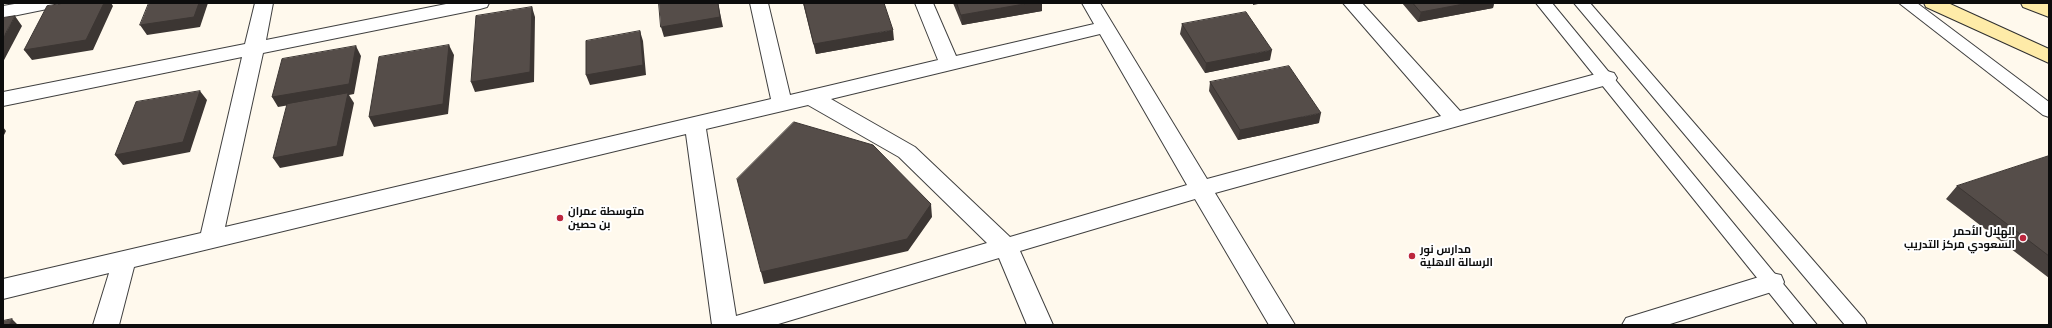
<!DOCTYPE html>
<meta charset="utf-8">
<style>
body{margin:0}
#map{position:relative;width:2052px;height:328px;overflow:hidden;background:#fff9ed;font-family:"Roboto Serif",serif}
canvas{display:block}
.frame{position:absolute;inset:0;border:4px solid #0d0d0d;pointer-events:none}
</style>
<div id="map">
<canvas width="2052" height="328"></canvas>
<div class="frame"></div>
</div>
<script>
const c = document.querySelector('canvas').getContext('2d');
c.lineJoin = 'round';
function stroke(path, color, width, dash) {
  c.strokeStyle = color;
  c.lineWidth = width;
  c.lineCap = dash ? 'butt' : 'round';
  c.setLineDash(dash || []);
  c.stroke(path);
}
function paint(path, color) {
  c.fillStyle = color;
  c.fill(path, 'evenodd');
}
function write(font, color, halo, rows, align = 'center') {
  c.font = font + ' "Roboto Serif",Cairo,serif';
  c.lineWidth = 4;
  c.setLineDash([]);
  c.textBaseline = 'middle';
  c.strokeStyle = halo;
  c.fillStyle = color;
  for (const [text, x, y, turn = 0] of rows) {
    c.save();
    c.translate(x, y);
    c.rotate((+turn || 0) * Math.PI / 180);
    c.textAlign = isNaN(turn) ? turn : align;
    if (halo) c.strokeText(text, 0, 0);
    c.fillText(text, 0, 0);
    c.restore();
  }
}
const service = new Path2D(`
 M1536 3H1552L1817 325H1795Z
 M1574 3H1590L1864 319 1867 325H1845Z
 M1899 3H1917L2049 102V117L2043 115Z`);
const minor = new Path2D(`
 M20 3H59L57 7 3 18V6Z
 M255 3H273L266 40 451 3H489L487 7 480 9 263 53 225 227 771 99 750 3H768L790 95 938 60 915 3H933L956 56 1094 24 1082 3H1100L1207 179 1441 116 1343 3H1362L1460 111 1607 71 1614 73 1617 78 1614 83 1215 193 1295 325H1269L1195 199 1020 251 1053 325H1027L999 258 775 325H712L686 134 134 267 119 325H93L109 273 3 299V279L201 233 242 57 3 106V92L245 44ZM1100 34 1187 185 1010 237 915 147 831 99ZM808 105 899 157 987 243 736 316 706 129Z
 M1772 273 1781 275 1784 282 1781 289 1667 325H1622L1626 318Z`);
const secondary = new Path2D(`
 M1924 3H1948L2049 49V63L1926 7Z
 M2021 3 2049 4V17L2023 7Z`);
stroke(service, '#404040', 2);
stroke(minor, '#404040', 2);
stroke(secondary, '#2f2f2f', 2);
paint(service, '#fff');
paint(minor, '#fff');
paint(secondary, '#feeba8');
paint(new Path2D(`
 M803 3 894 40 816 54Z
 M953 3H1042V11L962 25Z
 M1402 3H1494L1493 8 1418 22Z
 M1182 24 1270 60 1205 73 1180 34Z
 M1210 82 1319 123 1238 140 1209 91Z
 M2049 156V278L1946 199 1957 186Z`), '#49423f');
paint(new Path2D(`
 M104 3H111L113 6 93 50 32 60 24 50Z
 M199 3H208L200 27 147 35 140 25Z
 M718 3 723 27 664 37 661 27Z
 M1030 3H1042V11L962 25 961 15Z
 M1253 3H1263L1253 5Z
 M1469 3H1494L1493 8 1418 22 1421 12Z
 M532 7 535 17 534 82 475 92 471 82Z
 M15 16 22 26 3 62V38Z
 M893 30 894 40 816 54 814 44Z
 M640 31 643 41 646 75 590 85 586 75Z
 M449 45 454 55 448 114 374 127 369 117Z
 M356 46 361 56 354 94 349 95 354 103 343 156 280 168 273 158 348 95 278 107 272 97Z
 M1272 50 1270 60 1205 73 1206 63Z
 M200 91 207 100 190 152 123 165 115 155Z
 M1321 113 1319 123 1238 140 1240 130Z
 M3 127 6 131 3 137Z
 M931 204 932 217 908 251 764 284 761 272Z
 M12 319 18 325H9Z`), '#3c3633');
const building = new Path2D(`
 M65 3H104L86 40 24 50 47 6Z
 M149 3H199L194 17 140 25Z
 M659 3H718L720 17 661 27Z
 M804 3H884L893 30 814 44Z
 M957 3H1030L961 15Z
 M1413 3H1469L1421 12Z
 M532 7 530 72 471 82 476 16Z
 M1246 12 1272 50 1206 63 1182 24Z
 M15 16 3 38V18Z
 M640 31 643 65 586 75V41Z
 M449 45 443 104 369 117 379 57Z
 M356 46 349 84 272 97 282 59Z
 M1289 66 1321 113 1240 130 1210 82Z
 M200 91 183 142 115 155 136 102Z
 M348 93 337 146 273 158 287 104Z
 M794 122 873 145 931 204 907 239 761 272 737 179Z
 M2049 156V256L1957 186Z
 M12 319 9 325H3V321Z`);
paint(building, '#554d49');
stroke(building, '#3c3633', 1);
for (const [x, y, r, color] of [
 [560,218,4,"#bc263d"],
 [2023,238,4,"#bc263d"],
 [1412,256,4,"#bc263d"]
]) {
  const dot = new Path2D();
  dot.arc(x, y, r, 0, 2 * Math.PI);
  c.fillStyle = color;
  c.fill(dot);
  stroke(dot, '#fff', 1.5);
}
write('bold 11px', '#0d0d0d', '#fff', [
 ["متوسطة عمران",568,212],
 ["بن حصين",568,225],
 ["الهلال الأحمر",2015,232,"right"],
 ["السعودي مركز التدريب",2015,245,"right"],
 ["مدارس نور",1420,250],
 ["الرسالة الاهلية",1420,263]
], 'left');
</script>
